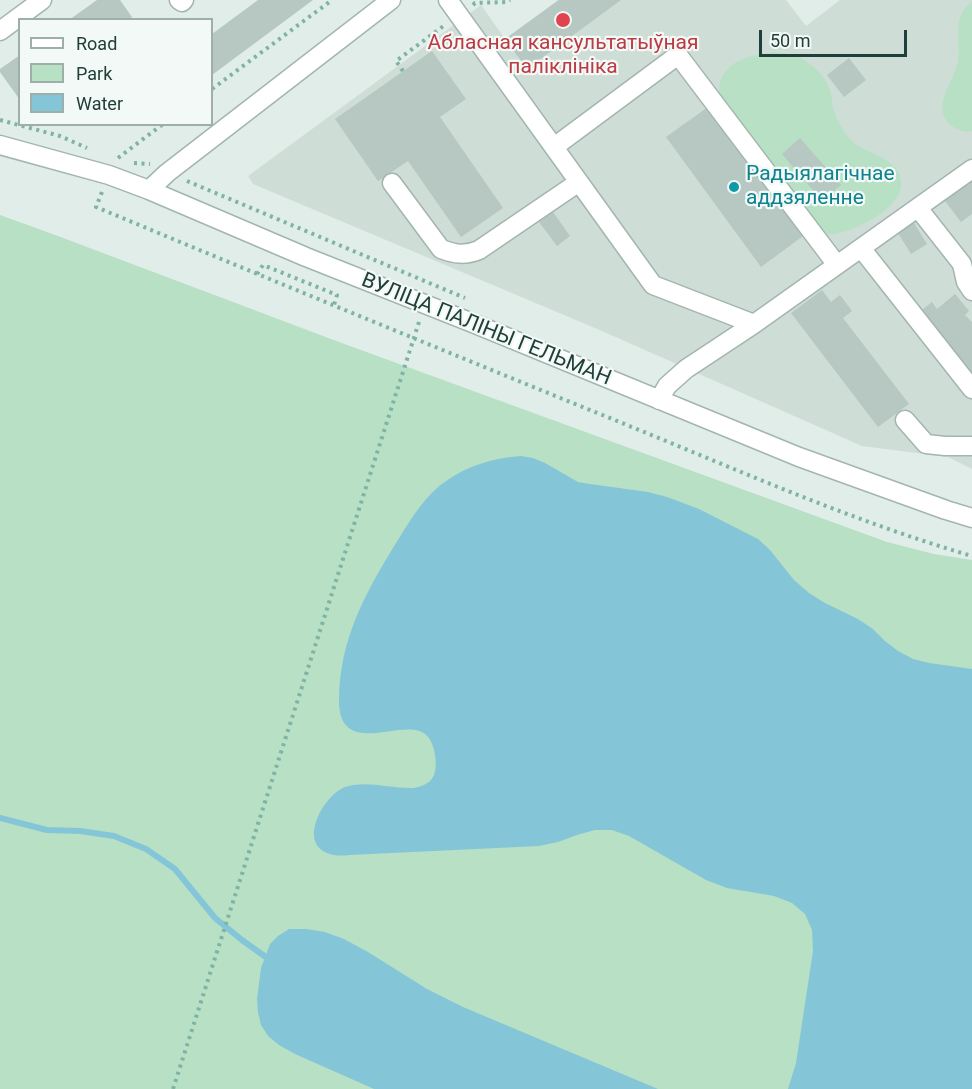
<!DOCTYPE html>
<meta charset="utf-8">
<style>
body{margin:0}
#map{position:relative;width:972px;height:1089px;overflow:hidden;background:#e1ede8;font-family:Roboto,sans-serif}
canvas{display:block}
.legend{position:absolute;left:18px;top:18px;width:195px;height:108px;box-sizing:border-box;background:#f2f9f6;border:2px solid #9eafaa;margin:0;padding:8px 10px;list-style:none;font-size:18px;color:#203f38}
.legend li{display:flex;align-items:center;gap:12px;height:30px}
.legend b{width:30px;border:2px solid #9eafaa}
.scale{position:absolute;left:759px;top:30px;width:148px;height:27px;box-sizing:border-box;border:3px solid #203f38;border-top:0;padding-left:8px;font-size:18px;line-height:21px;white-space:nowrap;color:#203f38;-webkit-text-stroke:4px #f2f9f6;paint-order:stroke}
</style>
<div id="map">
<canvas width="972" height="1089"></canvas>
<ul class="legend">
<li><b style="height:8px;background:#fff"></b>Road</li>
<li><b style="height:16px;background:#b8e0c4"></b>Park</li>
<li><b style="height:16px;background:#84c6d7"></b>Water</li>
</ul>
<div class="scale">50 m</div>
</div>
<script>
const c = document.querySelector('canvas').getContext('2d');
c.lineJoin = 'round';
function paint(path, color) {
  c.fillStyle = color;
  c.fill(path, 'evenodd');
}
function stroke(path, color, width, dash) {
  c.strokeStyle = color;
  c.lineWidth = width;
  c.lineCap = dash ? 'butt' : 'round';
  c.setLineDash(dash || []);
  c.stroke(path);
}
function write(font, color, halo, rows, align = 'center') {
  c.font = font + ' Roboto,sans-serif';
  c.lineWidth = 4.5;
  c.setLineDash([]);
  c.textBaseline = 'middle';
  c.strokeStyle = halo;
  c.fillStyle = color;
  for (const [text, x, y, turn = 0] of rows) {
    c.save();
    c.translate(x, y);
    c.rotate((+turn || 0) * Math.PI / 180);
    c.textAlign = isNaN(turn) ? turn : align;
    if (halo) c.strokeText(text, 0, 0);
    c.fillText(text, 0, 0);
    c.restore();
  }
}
paint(new Path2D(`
 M558 0H786L806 26 840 0H972V469L948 457 862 446 602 331 253 184 248 176 481 5 505 39Z`), '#cfddd7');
paint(new Path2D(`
 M972 1V131C965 132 961 131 955 128 927 111 954 82 958 61 961 45 954 26 963 11 965 7 969 4 972 1Z
 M773 52C780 53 789 53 796 56 811 62 825 75 830 90 832 96 832 103 833 108 837 120 843 132 851 140 863 153 889 154 899 174 914 204 852 235 828 234 824 234 819 232 815 231L720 101C719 93 718 84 722 77 732 58 755 55 773 52Z
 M0 215 58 236 339 342 887 542 934 554 972 560V1089H0Z`), '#b8e0c4');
paint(new Path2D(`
 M521 456 533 458 545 463 578 482 590 484 648 492 667 497 699 509 758 539 770 550 794 580 809 593 825 603 858 619 873 629 885 641 898 651 913 659 929 663 972 669V1089H788L796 1063 813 951 812 930 805 914 792 903 774 896 727 888 706 880 629 836 612 830H595L577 835 558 842 539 846 350 855C342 856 334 856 327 853 298 841 324 795 345 787 367 780 391 789 414 788 422 786 429 784 433 777 439 767 435 741 425 734 403 716 338 761 339 699 340 638 365 594 396 543 408 524 420 503 437 488 461 468 490 458 521 456Z
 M289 929H306L325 932 344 939 368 952 427 989 463 1007 658 1089H374L295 1054 279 1045 268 1036 261 1025 258 1012 257 999 261 968 270 944 278 936Z`), '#84c6d7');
stroke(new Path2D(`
 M0 818 47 830 80 831 114 836 146 849 175 869 215 918 242 940 270 960`), '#84c6d7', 6);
paint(new Path2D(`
 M97 0H120L132 17 129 20H69Z
 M258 0H313L212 75V34Z
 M559 0H621L527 69 505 39Z
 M432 51 466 99 440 117 503 208 461 237 408 161 378 181 335 119Z
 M20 55V100L0 72V69Z
 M849 58 866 80 844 97 827 75Z
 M708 107 803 236 761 267 666 137Z
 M800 138 841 185 822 201 782 154Z
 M972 181V214L961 222 945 201Z
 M553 212 570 236 557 246 539 222Z
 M914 223 927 244 911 254 898 233Z
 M822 290 831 302 840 295 852 311 843 318 909 404 878 427 791 313Z
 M955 294 969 311 965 315 972 322V380L916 315 932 302 937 309Z`), '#b6c8c1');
const minor = new Path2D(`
 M179 0 182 2 184 0
 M448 0 653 285 754 324 972 169
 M0 31 42 0
 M0 145 109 175 149 190 306 257 475 324 799 457 946 510 972 518
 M554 147 678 55 837 265
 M392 183 441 249C454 254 465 256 479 250L579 182
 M149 190 167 173 391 0
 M918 208 962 264 966 282 972 291
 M861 248 972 389
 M659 400 667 386 686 369 754 324
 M905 420 926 444 945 446H972`);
stroke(minor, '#a3b5b0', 21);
stroke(new Path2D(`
 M473 5 475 3 507 2 510 0
 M403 71 396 61 445 25
 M212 89 332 0
 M0 120 60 136 87 148
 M118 158 163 124
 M134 163 150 164
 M187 181 465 298
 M102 192 96 207C271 280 447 352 622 423 738 470 852 521 972 556
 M257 274 263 265 337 295 334 305
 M173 1089 419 322`), '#7eb3a5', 4, [3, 4.5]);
stroke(minor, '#fff', 18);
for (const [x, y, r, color] of [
 [563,20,8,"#e0444e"],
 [734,187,6,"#0f9aa8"]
]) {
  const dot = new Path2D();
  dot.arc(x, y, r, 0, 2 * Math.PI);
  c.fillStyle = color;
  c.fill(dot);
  stroke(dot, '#f2f9f6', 2);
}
write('21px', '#be3a42', '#f2f9f6', [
 ["Абласная кансультатыўная",563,44],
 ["паліклініка",563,68]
]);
write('21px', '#0d838f', '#f2f9f6', [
 ["Радыялагічнае",746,175],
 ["аддзяленне",746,199]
], 'left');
write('21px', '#203f38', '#f2f9f6', [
 ["ВУЛІЦА ПАЛІНЫ ГЕЛЬМАН",486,330,22]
]);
</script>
